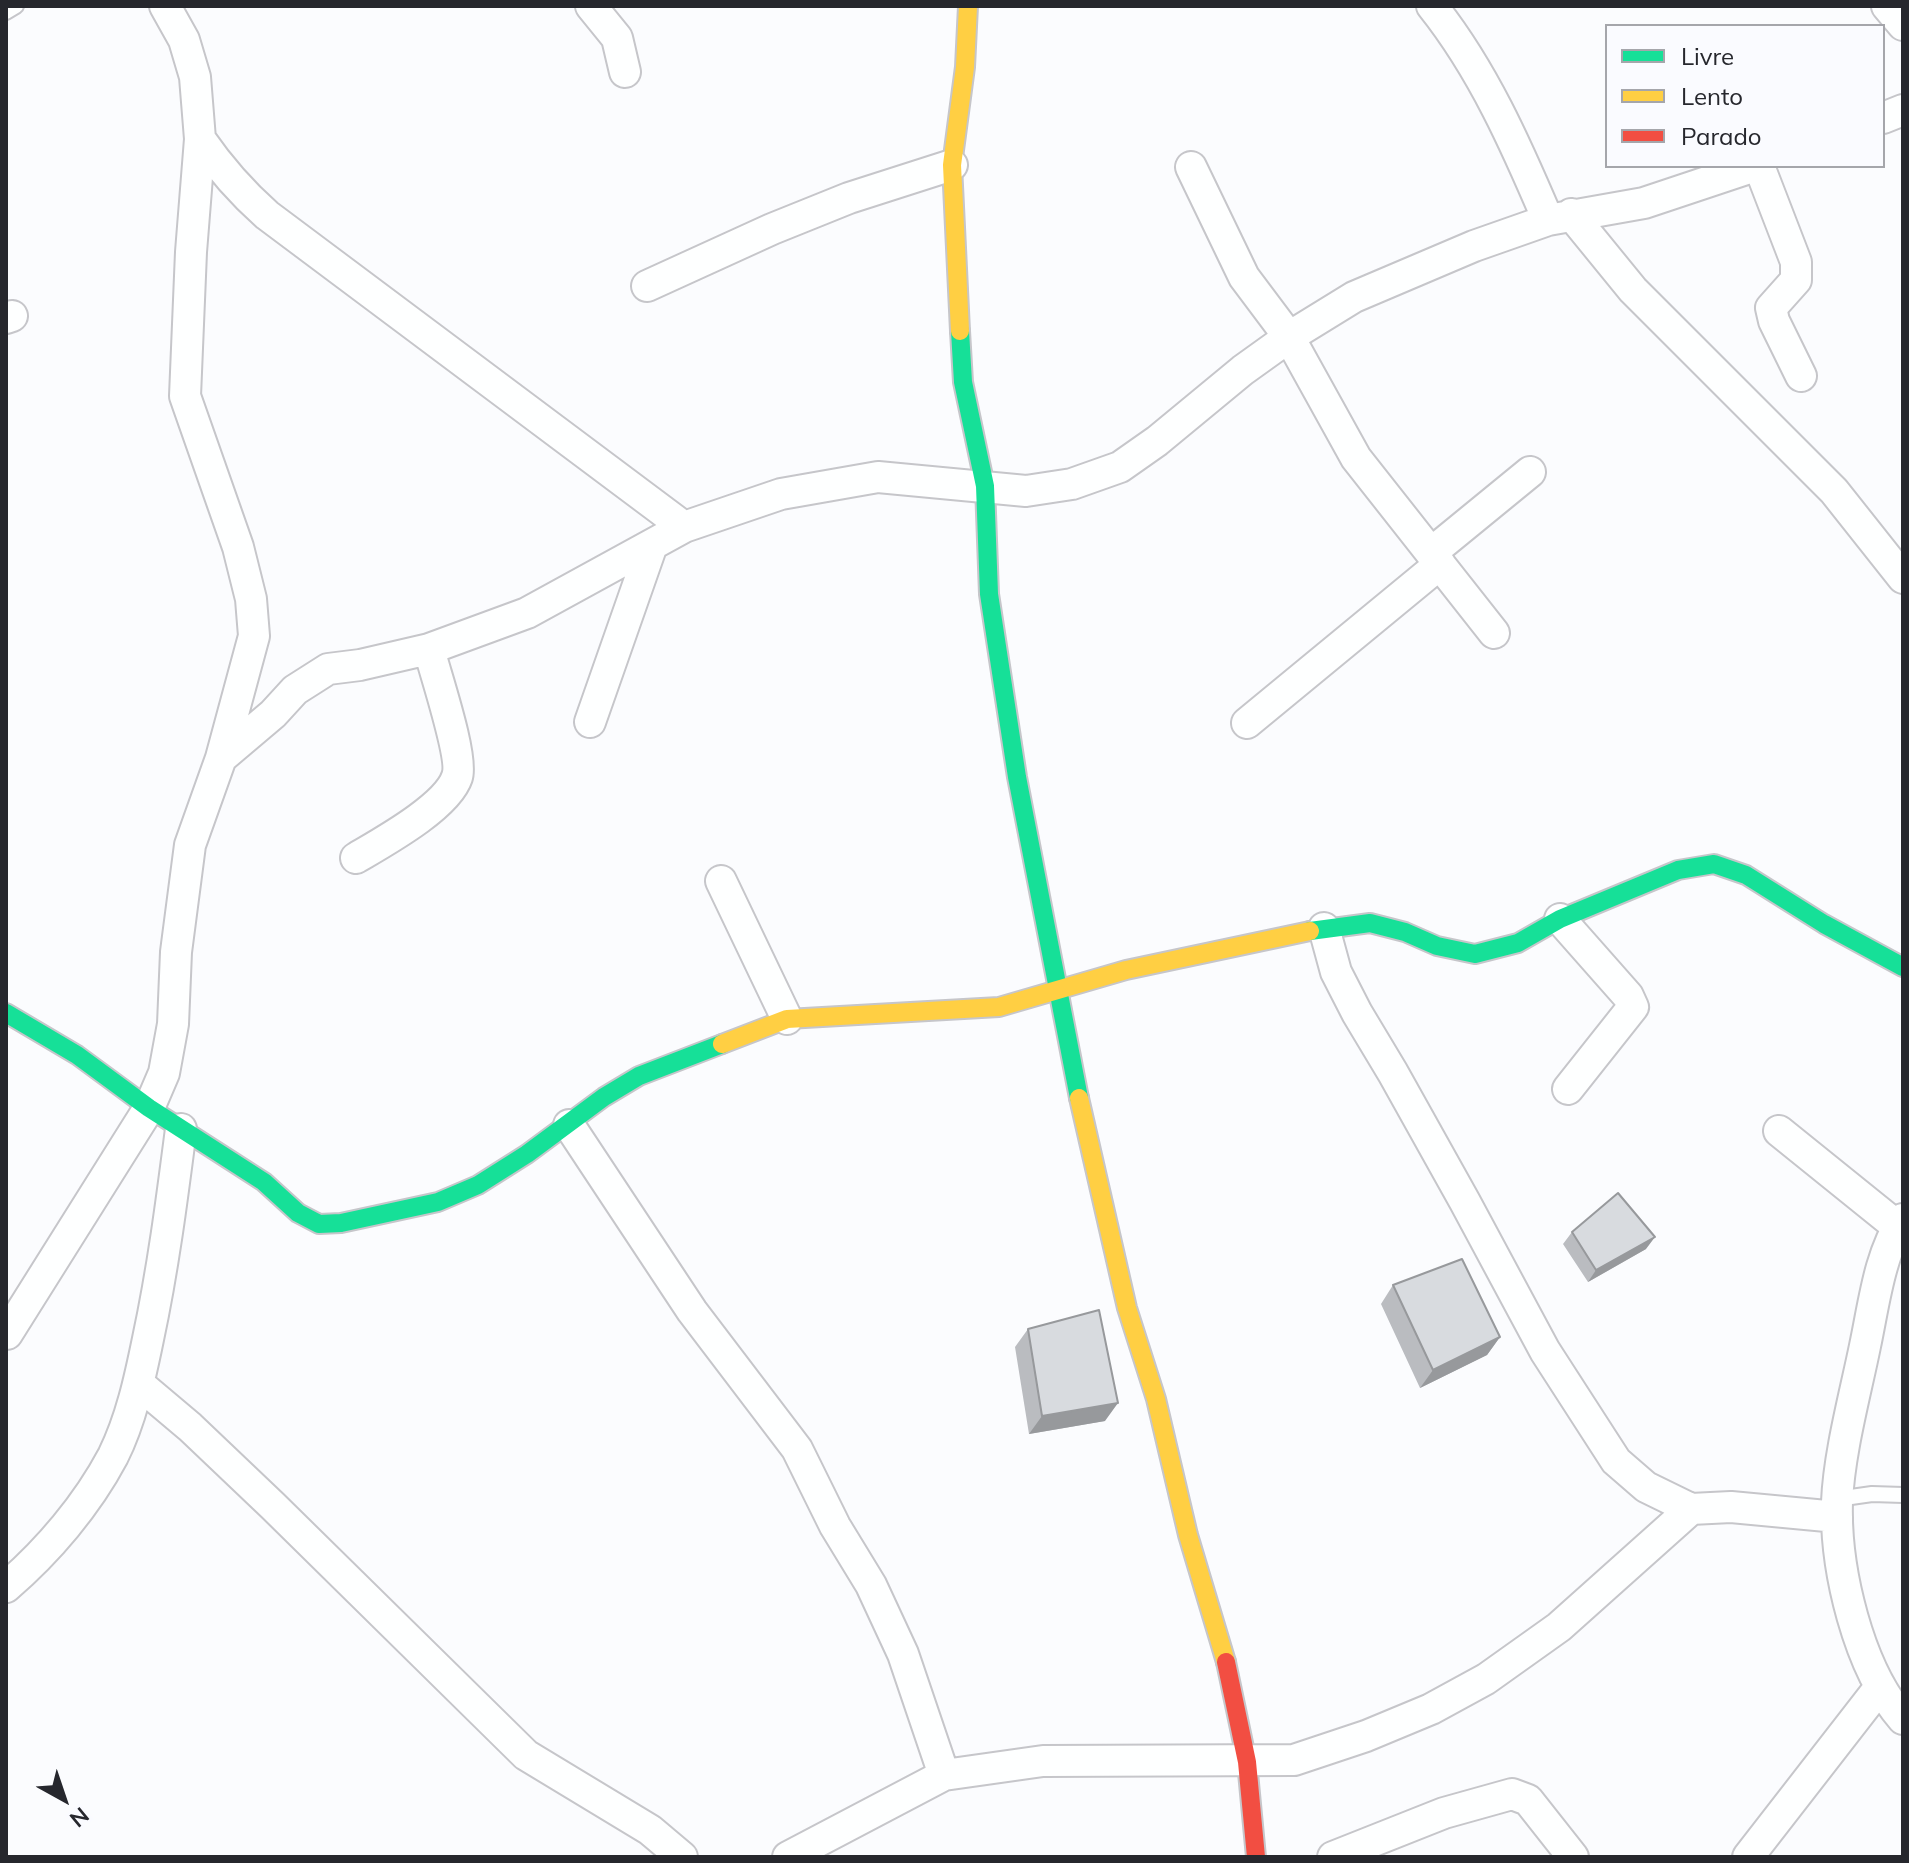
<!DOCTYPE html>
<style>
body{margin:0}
#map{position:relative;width:1909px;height:1863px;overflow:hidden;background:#fbfcfe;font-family:Mulish,sans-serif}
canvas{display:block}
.frame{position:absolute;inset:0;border:8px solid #26272d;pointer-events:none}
.legend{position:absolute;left:1605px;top:24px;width:280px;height:144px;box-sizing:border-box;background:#fafbff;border:2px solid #a5a6ab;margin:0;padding:10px 14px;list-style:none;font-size:24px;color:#26272d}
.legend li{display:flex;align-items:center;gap:16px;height:40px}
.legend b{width:40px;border:2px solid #a5a6ab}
.north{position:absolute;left:24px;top:1759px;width:80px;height:80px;-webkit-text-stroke:6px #fafbff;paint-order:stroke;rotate:140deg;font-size:22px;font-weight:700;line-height:32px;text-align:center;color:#26272d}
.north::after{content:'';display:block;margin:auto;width:28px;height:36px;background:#26272d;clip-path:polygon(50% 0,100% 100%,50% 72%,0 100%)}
</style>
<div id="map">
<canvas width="1909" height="1863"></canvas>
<div class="frame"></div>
<ul class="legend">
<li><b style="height:10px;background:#16e098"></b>Livre</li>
<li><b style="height:10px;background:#ffcf43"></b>Lento</li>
<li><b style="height:10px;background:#f24e42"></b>Parado</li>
</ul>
<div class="north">N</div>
</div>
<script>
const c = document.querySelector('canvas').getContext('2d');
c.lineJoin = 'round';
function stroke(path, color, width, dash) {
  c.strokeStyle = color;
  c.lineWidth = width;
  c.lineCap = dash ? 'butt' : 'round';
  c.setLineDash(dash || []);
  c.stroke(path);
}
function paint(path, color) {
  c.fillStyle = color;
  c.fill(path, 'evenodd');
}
const lane = new Path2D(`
 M6 12 16 6
 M1837 1499 1872 1494 1903 1495`);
const street = new Path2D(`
 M591 6 617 38 625 72
 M1432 6C1483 70 1516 145 1548 220
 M1887 6 1903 25
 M1883 118 1903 110
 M200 139C220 168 241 192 267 215L684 527
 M1759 166 1796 262V280L1771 308 1774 321 1801 376
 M1191 167 1244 277 1289 337 1356 458 1494 633
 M1571 214 1633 290 1834 491 1903 578
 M647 286 772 229 849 198 952 165
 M6 318 12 316
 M1431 553 1530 472
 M590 722 652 545
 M1247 723 1440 564
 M221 758 273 714 295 690 328 669 360 665 429 649 527 613 684 527 781 494 878 477 1026 491 1072 484 1120 467 1157 441 1243 370 1289 337 1354 297 1474 246 1548 220 1644 203 1755 166
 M356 858C383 842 447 807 457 777 464 758 435 673 429 649
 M721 881 787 1019
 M1560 919 1628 996 1633 1007 1568 1089
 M1324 928 1336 972 1357 1013 1393 1073 1465 1202 1545 1351 1616 1461 1646 1487 1691 1509
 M569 1125 692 1311 797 1449 835 1526 871 1585 903 1654 944 1775
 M1779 1131 1898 1227
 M1903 1219C1879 1255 1874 1304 1865 1346 1855 1395 1839 1453 1837 1502 1835 1569 1858 1668 1903 1719
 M7 1334 149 1108 164 1073 173 1024 176 952 190 845 221 758 254 636 251 599 238 547 185 396 191 252 200 139 195 77 184 40 165 6
 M139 1384 190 1427 273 1506 526 1755 650 1830 682 1857
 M6 1587C48 1551 87 1505 113 1456 131 1420 140 1378 148 1339 163 1269 172 1199 181 1129
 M788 1857 944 1775 1043 1761 1294 1760 1366 1736 1431 1709 1486 1679 1559 1627 1691 1509 1731 1507 1837 1517
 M1333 1857 1444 1813 1512 1794 1528 1800 1573 1857
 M1748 1857 1880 1687`);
const fast = new Path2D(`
 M960 331 963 382 985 486 989 594 1017 777 1079 1098
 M1310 931 1370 923 1405 932 1437 946 1475 954 1518 943 1560 919 1678 870 1714 864 1746 875 1824 924 1903 967
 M6 1013 77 1055 149 1108 264 1182 298 1213 319 1224 341 1223 438 1202 478 1185 527 1154 604 1097 639 1076 722 1044`);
const slow = new Path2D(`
 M960 331 952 165 965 67 968 6
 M722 1044 787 1019 999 1007 1126 970 1310 931
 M1079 1098 1127 1308 1156 1399 1188 1535 1226 1662`);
const jam = new Path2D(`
 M1226 1662 1247 1762 1256 1857`);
stroke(lane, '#c6c6ca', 18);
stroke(street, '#c6c6ca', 34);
stroke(fast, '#c6c6ca', 22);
stroke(slow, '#c6c6ca', 22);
stroke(jam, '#c6c6ca', 22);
stroke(lane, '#feffff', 14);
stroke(street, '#feffff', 30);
stroke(fast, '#16e098', 18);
stroke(slow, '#ffcf43', 18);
stroke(jam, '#f24e42', 18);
paint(new Path2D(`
 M1572 1232 1646 1249 1588 1282 1563 1244Z
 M1393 1285 1500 1337 1487 1355 1420 1388 1381 1304Z
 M1028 1329 1105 1421 1029 1434 1015 1347Z`), '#babcc0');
paint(new Path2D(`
 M1655 1237 1646 1249 1588 1282 1596 1270Z
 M1500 1337 1487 1355 1420 1388 1433 1370Z
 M1118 1403 1105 1421 1029 1434 1042 1416Z`), '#97999c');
const building = new Path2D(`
 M1618 1193 1655 1237 1596 1270 1572 1232Z
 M1462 1259 1500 1337 1433 1370 1393 1285Z
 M1099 1310 1118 1403 1042 1416 1028 1329Z`);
paint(building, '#d8dbdf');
stroke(building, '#97999c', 2);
</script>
